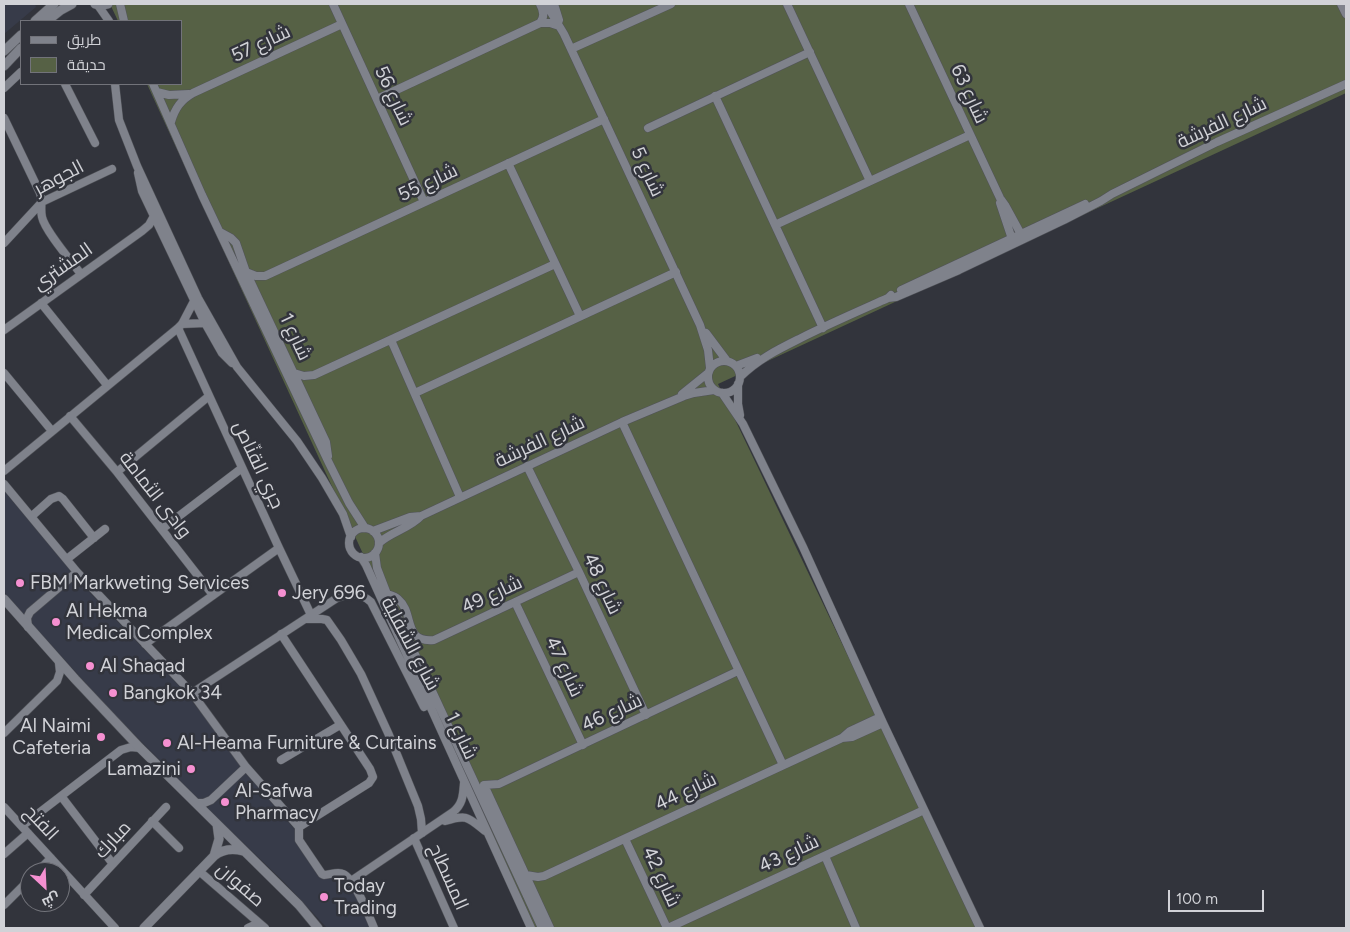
<!DOCTYPE html>
<meta charset="utf-8">
<style>
body{margin:0}
#map{position:relative;width:1350px;height:932px;overflow:hidden;background:#32343c;font-family:Figtree,Cairo,sans-serif}
canvas{display:block}
.frame{position:absolute;inset:0;border:5px solid #d1d2d7;pointer-events:none}
.legend{position:absolute;left:20px;top:20px;width:162px;height:65px;box-sizing:border-box;background:#32343c;border:1px solid #72737a;margin:0;padding:6px 9px;list-style:none;font-size:15px;color:#d1d2d7}
.legend li{display:flex;align-items:center;gap:10px;height:25px}
.legend b{width:25px;border:1px solid #72737a}
.north{position:absolute;left:20px;top:862px;width:50px;height:50px;box-sizing:border-box;background:#32343c;border:1px solid #72737a;border-radius:50%;rotate:155deg;font-size:14px;font-weight:700;line-height:20px;text-align:center;color:#d1d2d7}
.north::after{content:'';display:block;margin:auto;width:18px;height:22px;background:#f590d1;clip-path:polygon(50% 0,100% 100%,50% 72%,0 100%)}
.scale{position:absolute;left:1168px;top:890px;width:96px;height:22px;box-sizing:border-box;border:2px solid #d1d2d7;border-top:0;padding-left:6px;font-size:15px;line-height:18px;white-space:nowrap;color:#d1d2d7;-webkit-text-stroke:4px #32343c;paint-order:stroke}
</style>
<div id="map">
<canvas width="1350" height="932"></canvas>
<div class="frame"></div>
<ul class="legend">
<li><b style="height:6px;background:#7f828b"></b>طريق</li>
<li><b style="height:14px;background:#566145"></b>حديقة</li>
</ul>
<div class="north">ش</div>
<div class="scale">100 m</div>
</div>
<script>
const c = document.querySelector('canvas').getContext('2d');
c.lineJoin = 'round';
function paint(path, color) {
  c.fillStyle = color;
  c.fill(path, 'evenodd');
}
function stroke(path, color, width, dash) {
  c.strokeStyle = color;
  c.lineWidth = width;
  c.lineCap = dash ? 'butt' : 'round';
  c.setLineDash(dash || []);
  c.stroke(path);
}
function write(font, color, halo, rows, align = 'center') {
  c.font = font + ' Figtree,Cairo,sans-serif';
  c.lineWidth = 5;
  c.setLineDash([]);
  c.textBaseline = 'middle';
  c.strokeStyle = halo;
  c.fillStyle = color;
  for (const [text, x, y, turn = 0] of rows) {
    c.save();
    c.translate(x, y);
    c.rotate((+turn || 0) * Math.PI / 180);
    c.textAlign = isNaN(turn) ? turn : align;
    if (halo) c.strokeText(text, 0, 0);
    c.fillText(text, 0, 0);
    c.restore();
  }
}
paint(new Path2D(`
 M4 4H35L36 7 4 34Z
 M4 491 73 572 24 615 4 592Z
 M76 578 180 687 214 728 242 767 207 798 199 800 115 715 31 623 32 615Z
 M245 772 297 832 296 843 324 878 346 879 353 885 375 928H327L284 882 207 808Z`), '#373b49');
paint(new Path2D(`
 M110 4H1346V93L718 384 978 928H535L147 84H181V21H118Z`), '#566145');
const minor = new Path2D(`
 M97 4 109 21
 M120 4 124 21
 M333 4 424 202
 M546 4 564 34 700 325 708 350 710 368
 M554 4 559 20
 M787 4 870 181
 M909 4 1000 198 1005 205 1023 238
 M1341 4 1346 14
 M540 23C545 17 544 11 540 4
 M571 49 671 4
 M65 84 95 143
 M115 84 119 120 137 166 198 298 237 367 297 441 322 478 343 514 351 537
 M153 84 202 195 329 463 349 503 365 528
 M4 88 21 72
 M157 92 169 95 189 94
 M715 96 823 328
 M377 99 540 23H550L559 26
 M4 118 40 193C43 201 40 209 42 217 45 231 72 262 81 274
 M171 122C175 108 181 100 193 93L342 24
 M648 128 810 52
 M508 163 580 316
 M138 173 142 191 205 323 222 353 232 363
 M1000 203 1013 242
 M775 225 970 135
 M220 232 231 238 236 243 246 272 326 442 328 456
 M4 243 42 202 112 169
 M246 272 256 276H265L604 119
 M901 290 1085 204
 M888 298 896 297 959 270 1064 220 1101 201 1112 194 1217 142 1346 84
 M41 303 107 385
 M182 324 205 323
 M178 328 279 548 311 615
 M4 330 142 231 149 225 154 216
 M706 333 727 361
 M391 340 460 497
 M708 377a16 16 0 1 1 32 0a16 16 0 1 1-32 0Z
 M736 366 757 358
 M4 373 52 431
 M294 373 304 376 314 375 555 264
 M740 377C758 359 779 349 801 338 829 324 859 311 888 298L891 295
 M738 384V404L740 415
 M415 393 676 272
 M722 393 743 424 803 547 883 723 980 928
 M682 394 708 373
 M70 416 117 472 213 595
 M622 422C676 537 729 652 783 765
 M527 466 579 572 646 715
 M4 471 178 328 182 324 194 301
 M117 472 209 396
 M4 484 77 572 192 693 246 767 299 827 369 783 373 777 370 769 281 634
 M32 516 51 499 59 496 63 499 94 538
 M349 543a15 15 0 1 1 30 0a15 15 0 1 1-30 0Z
 M162 529 242 468
 M373 531 410 517 421 516
 M379 543C391 532 410 528 421 516L622 422 684 396 694 393 714 390
 M375 553 377 568 387 594 542 928
 M361 557 366 565 531 928
 M67 559 105 529
 M387 594C390 595 395 596 398 599 415 613 402 643 434 640L579 572
 M515 602 583 745
 M307 619H322L327 620 341 640 361 674 389 735 418 806 421 819 422 833
 M28 627 27 618 30 612 77 572
 M145 644 279 548
 M192 693 337 598C350 593 360 592 371 602L424 707
 M4 733 57 681 60 672 59 663
 M842 738 850 731 880 717
 M281 760 340 725
 M61 796 113 864
 M196 803H204L211 800 246 767
 M4 807 115 928
 M152 821 179 848
 M445 821C467 814 468 817 485 831
 M22 826 121 750 131 747 140 748
 M299 827V840L322 874 324 875C330 875 338 871 343 874 355 879 369 916 374 928
 M414 838 454 928
 M625 839 667 928
 M4 854 28 833
 M825 856 856 928
 M199 871 265 928
 M37 872 51 858
 M526 875 538 877 544 876 842 738 852 737 883 723
 M351 881 453 812C463 804 463 795 464 783
 M84 895 166 807
 M4 905 30 879
 M248 928 259 923
 M550 928 484 785 499 784 738 671
 M668 928 924 810`);
const tertiary = new Path2D(`
 M95 4 104 5 108 4
 M35 21 54 4
 M47 21 61 10 72 4
 M4 51 21 35
 M4 66 21 48
 M4 599 75 679 140 748 299 905 318 928
 M214 856 219 839 217 824
 M144 928 214 856C223 849 232 848 243 851`);
stroke(minor, '#515359', 9);
stroke(tertiary, '#515359', 10);
stroke(minor, '#7f828b', 8);
stroke(tertiary, '#7f828b', 9);
for (const [x, y, r, color] of [
 [20,583,5,"#f590d1"],
 [282,593,5,"#f590d1"],
 [56,622,5,"#f590d1"],
 [90,666,5,"#f590d1"],
 [113,693,5,"#f590d1"],
 [101,737,5,"#f590d1"],
 [167,743,5,"#f590d1"],
 [191,769,5,"#f590d1"],
 [225,802,5,"#f590d1"],
 [324,897,5,"#f590d1"]
]) {
  const dot = new Path2D();
  dot.arc(x, y, r, 0, 2 * Math.PI);
  c.fillStyle = color;
  c.fill(dot);
  stroke(dot, '#32343c', 2);
}
write('19px', '#d1d2d7', '#32343c', [
 ["شارع 57",261,44,-25],
 ["شارع 63",969,94,65],
 ["شارع 56",393,96,65],
 ["شارع الفرشة",1222,123,-25],
 ["شارع 5",647,172,65],
 ["الجوهر",59,178,-28],
 ["شارع 55",428,183,-25],
 ["المشتري",63,267,-35],
 ["شارع 1",295,337,65],
 ["شارع الفرشة",540,442,-25],
 ["جري القنّاص",258,465,65],
 ["وادى الثمامة",155,495,52],
 ["شارع 48",602,584,65],
 ["شارع 49",492,595,-25],
 ["شارع الشفلية",410,644,62],
 ["شارع 47",564,667,65],
 ["شارع 46",612,713,-25],
 ["شارع 1",461,736,65],
 ["شارع 44",686,792,-25],
 ["الفتح",41,823,47],
 ["مبارك",113,840,-47],
 ["شارع 43",789,854,-25],
 ["المسطاح",448,877,66],
 ["شارع 42",661,877,65],
 ["صفوان",240,885,41]
]);
write('19px', '#d1d2d7', '#32343c', [
 ["FBM Markweting Services",30,583],
 ["Jery 696",292,593],
 ["Al Hekma",66,611],
 ["Medical Complex",66,633],
 ["Al Shaqad",100,666],
 ["Bangkok 34",123,693],
 ["Al Naimi",91,726,"right"],
 ["Cafeteria",91,748,"right"],
 ["Al-Heama Furniture & Curtains",177,743],
 ["Lamazini",181,769,"right"],
 ["Al-Safwa",235,791],
 ["Pharmacy",235,813],
 ["Today",334,886],
 ["Trading",334,908]
], 'left');
</script>
